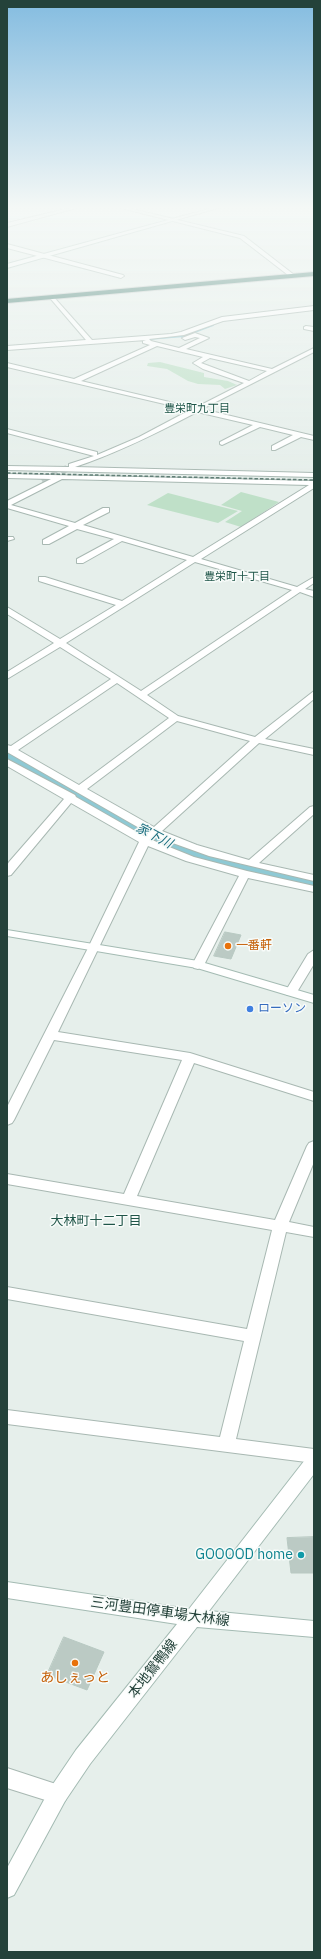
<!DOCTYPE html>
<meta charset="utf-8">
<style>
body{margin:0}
#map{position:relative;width:321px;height:1959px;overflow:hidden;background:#e6efeb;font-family:"IBM Plex Sans",sans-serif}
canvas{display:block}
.frame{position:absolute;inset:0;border:8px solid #24423a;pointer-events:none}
</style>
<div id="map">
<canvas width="321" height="1959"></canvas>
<div class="frame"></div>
</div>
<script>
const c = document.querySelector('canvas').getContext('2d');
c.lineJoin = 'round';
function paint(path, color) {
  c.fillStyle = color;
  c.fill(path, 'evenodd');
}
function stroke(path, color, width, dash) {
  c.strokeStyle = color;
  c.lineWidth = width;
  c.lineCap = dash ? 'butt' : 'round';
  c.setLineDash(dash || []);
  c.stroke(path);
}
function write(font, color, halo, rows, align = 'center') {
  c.font = font + ' "IBM Plex Sans","Noto Sans JP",sans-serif';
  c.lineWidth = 3;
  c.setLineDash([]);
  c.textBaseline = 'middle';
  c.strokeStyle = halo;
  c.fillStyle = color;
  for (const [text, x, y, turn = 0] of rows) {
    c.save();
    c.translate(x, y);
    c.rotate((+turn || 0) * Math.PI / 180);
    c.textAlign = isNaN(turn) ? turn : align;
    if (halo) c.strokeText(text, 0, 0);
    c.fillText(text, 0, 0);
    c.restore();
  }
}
paint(new Path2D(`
 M160 362 204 373V377L228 381 237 385 225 389 220 385 198 384 188 381 167 369 147 366 148 363Z
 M241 492 279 502 241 527 225 522 242 511 221 505Z
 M168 493 238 511 218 523 147 505Z`), '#bfe0c8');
stroke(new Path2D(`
 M148 339 184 336 213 325`), '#8ec9d4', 2);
paint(new Path2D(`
 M7 747 15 749 148 825 182 842 239 859 314 876V892L223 870 164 852 130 835 7 764Z`), '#8ec9d4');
const building = new Path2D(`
 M225 932 241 935 231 959 214 956Z
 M314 1537V1573H291L287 1538Z
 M64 1637 104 1652 87 1690 47 1675Z`);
paint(building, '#bbcac4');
stroke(building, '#b8c9c2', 1);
stroke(new Path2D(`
 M42 481 72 466`), '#bfccc8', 7, [7, 3.5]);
const street = new Path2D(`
 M70 208H76L7 227V223Z
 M121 208H128L244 236 293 274 288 275 240 238Z
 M7 244 123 275 124 276 121 278 7 248Z
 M52 295 92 340 171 334 181 332 222 317 314 306V310L223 321 184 335 149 339 151 341 179 348 200 338 195 337 185 340 182 338 195 333 209 338 186 349 272 369 314 348V352L202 409 314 436V440L301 437 275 450H272V446L293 435 260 427 222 445 220 444V442L253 425 197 412C157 433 117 453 75 467L314 473V477L7 470V466L69 467V464L94 456 7 433V429L97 452V455L139 437 190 410 7 367V363L74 379 150 345 143 343V341L146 340 7 350V346L86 340 50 298ZM157 346 203 357 193 363 203 369 244 383 195 408 81 381ZM210 358 267 371 249 381 201 363Z
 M306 326 314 327V331L304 329V327Z
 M7 474 314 481V488L201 559 297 587 314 577V583L305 589 314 591V597L300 592 147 695 178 716 255 737 314 691V699L265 739 314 749V755L259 743 162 831 197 845 249 860 310 807 314 806V814L259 863 314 875V881L209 856 156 837 152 840 194 857 247 871 314 886V892L248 878 204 965 198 969 194 968 192 965 239 876 186 861 148 846 58 1032 190 1053 314 1092V1101L194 1063 137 1196 275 1220 307 1146 309 1143 314 1141V1162L289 1222 314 1227V1237L286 1232 236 1439 314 1449V1463L7 1424V1410L220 1437 244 1341 7 1299V1287L247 1329 272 1230 7 1184V1174L124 1194 182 1060 54 1040 14 1120 12 1123 7 1125V1107L88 948 139 842 71 803 11 875 7 876V865L9 862 64 799 7 766V759L75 795 76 797 144 836 148 833 7 752V745L11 746 111 679 60 647 7 679V672L54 643 7 614V607L60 639 116 605 39 581V577H45L122 601 187 560 122 541 83 563H77V559L114 539 77 529 49 544H43V540L69 526 7 508V501L51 479 7 478ZM62 479 309 485 193 557 83 525 109 512V508H103L75 523 11 505ZM195 562 292 590 141 691 66 643ZM117 683 169 718 79 785 18 750ZM177 721 250 741 154 827 87 789Z
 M7 537H13L14 539 7 541Z
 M314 950V964L297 992 295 995H287L285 992 308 954Z
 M7 1768 65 1787 68 1794 65 1801 58 1804 7 1788Z`);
const secondary = new Path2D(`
 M212 208H218L7 268V264Z
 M7 930 198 961 314 995V1003L197 968 7 936Z
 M314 1454V1474L209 1611 314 1621V1637L197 1627 90 1764 65 1801 14 1895 7 1898V1868L51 1787 76 1750 177 1624 7 1598V1582L189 1609 308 1456Z`);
const highway = new Path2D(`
 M314 272V276L7 303V299Z`);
stroke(street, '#a8b8b2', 2);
stroke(secondary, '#a4bbb3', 2);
stroke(highway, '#c2cac8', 2);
paint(street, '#fff');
paint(secondary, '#fff');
paint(highway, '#2f6f62');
stroke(new Path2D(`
 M7 473 314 480`), '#5f7d75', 1.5, [3.5, 2]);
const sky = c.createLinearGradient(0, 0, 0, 482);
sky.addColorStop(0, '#84bce0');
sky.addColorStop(0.43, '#f4f8f6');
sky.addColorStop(1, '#f4f8f600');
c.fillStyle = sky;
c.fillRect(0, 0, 321, 482);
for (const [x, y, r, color] of [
 [228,946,4,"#e8710a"],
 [250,1009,4,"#3f7fe0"],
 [301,1555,4,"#0f9aa8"],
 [75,1663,4,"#e8710a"]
]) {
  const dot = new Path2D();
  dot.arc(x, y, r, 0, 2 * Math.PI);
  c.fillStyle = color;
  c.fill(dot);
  stroke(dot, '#f7fbf9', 1.5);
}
write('11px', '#1f5548', '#f7fbf9', [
 ["豊栄町九丁目",197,409],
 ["豊栄町十丁目",237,577]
]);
write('12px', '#c56008', '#f7fbf9', [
 ["一番軒",236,946]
], 'left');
write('12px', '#366cbe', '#f7fbf9', [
 ["ローソン",258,1009]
], 'left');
write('italic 13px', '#1c6f80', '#f7fbf9', [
 ["家下川",154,836,28]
]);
write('13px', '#1f5548', '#f7fbf9', [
 ["大林町十二丁目",96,1221]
]);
write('14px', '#0d838f', '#f7fbf9', [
 ["GOOOOD home",293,1555]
], 'right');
write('14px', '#24423a', '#f7fbf9', [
 ["三河豊田停車場大林線",160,1612,8],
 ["本地鴛鴨線",153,1669,-52]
]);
write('14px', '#c56008', '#f7fbf9', [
 ["あしぇっと",75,1678]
]);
</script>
